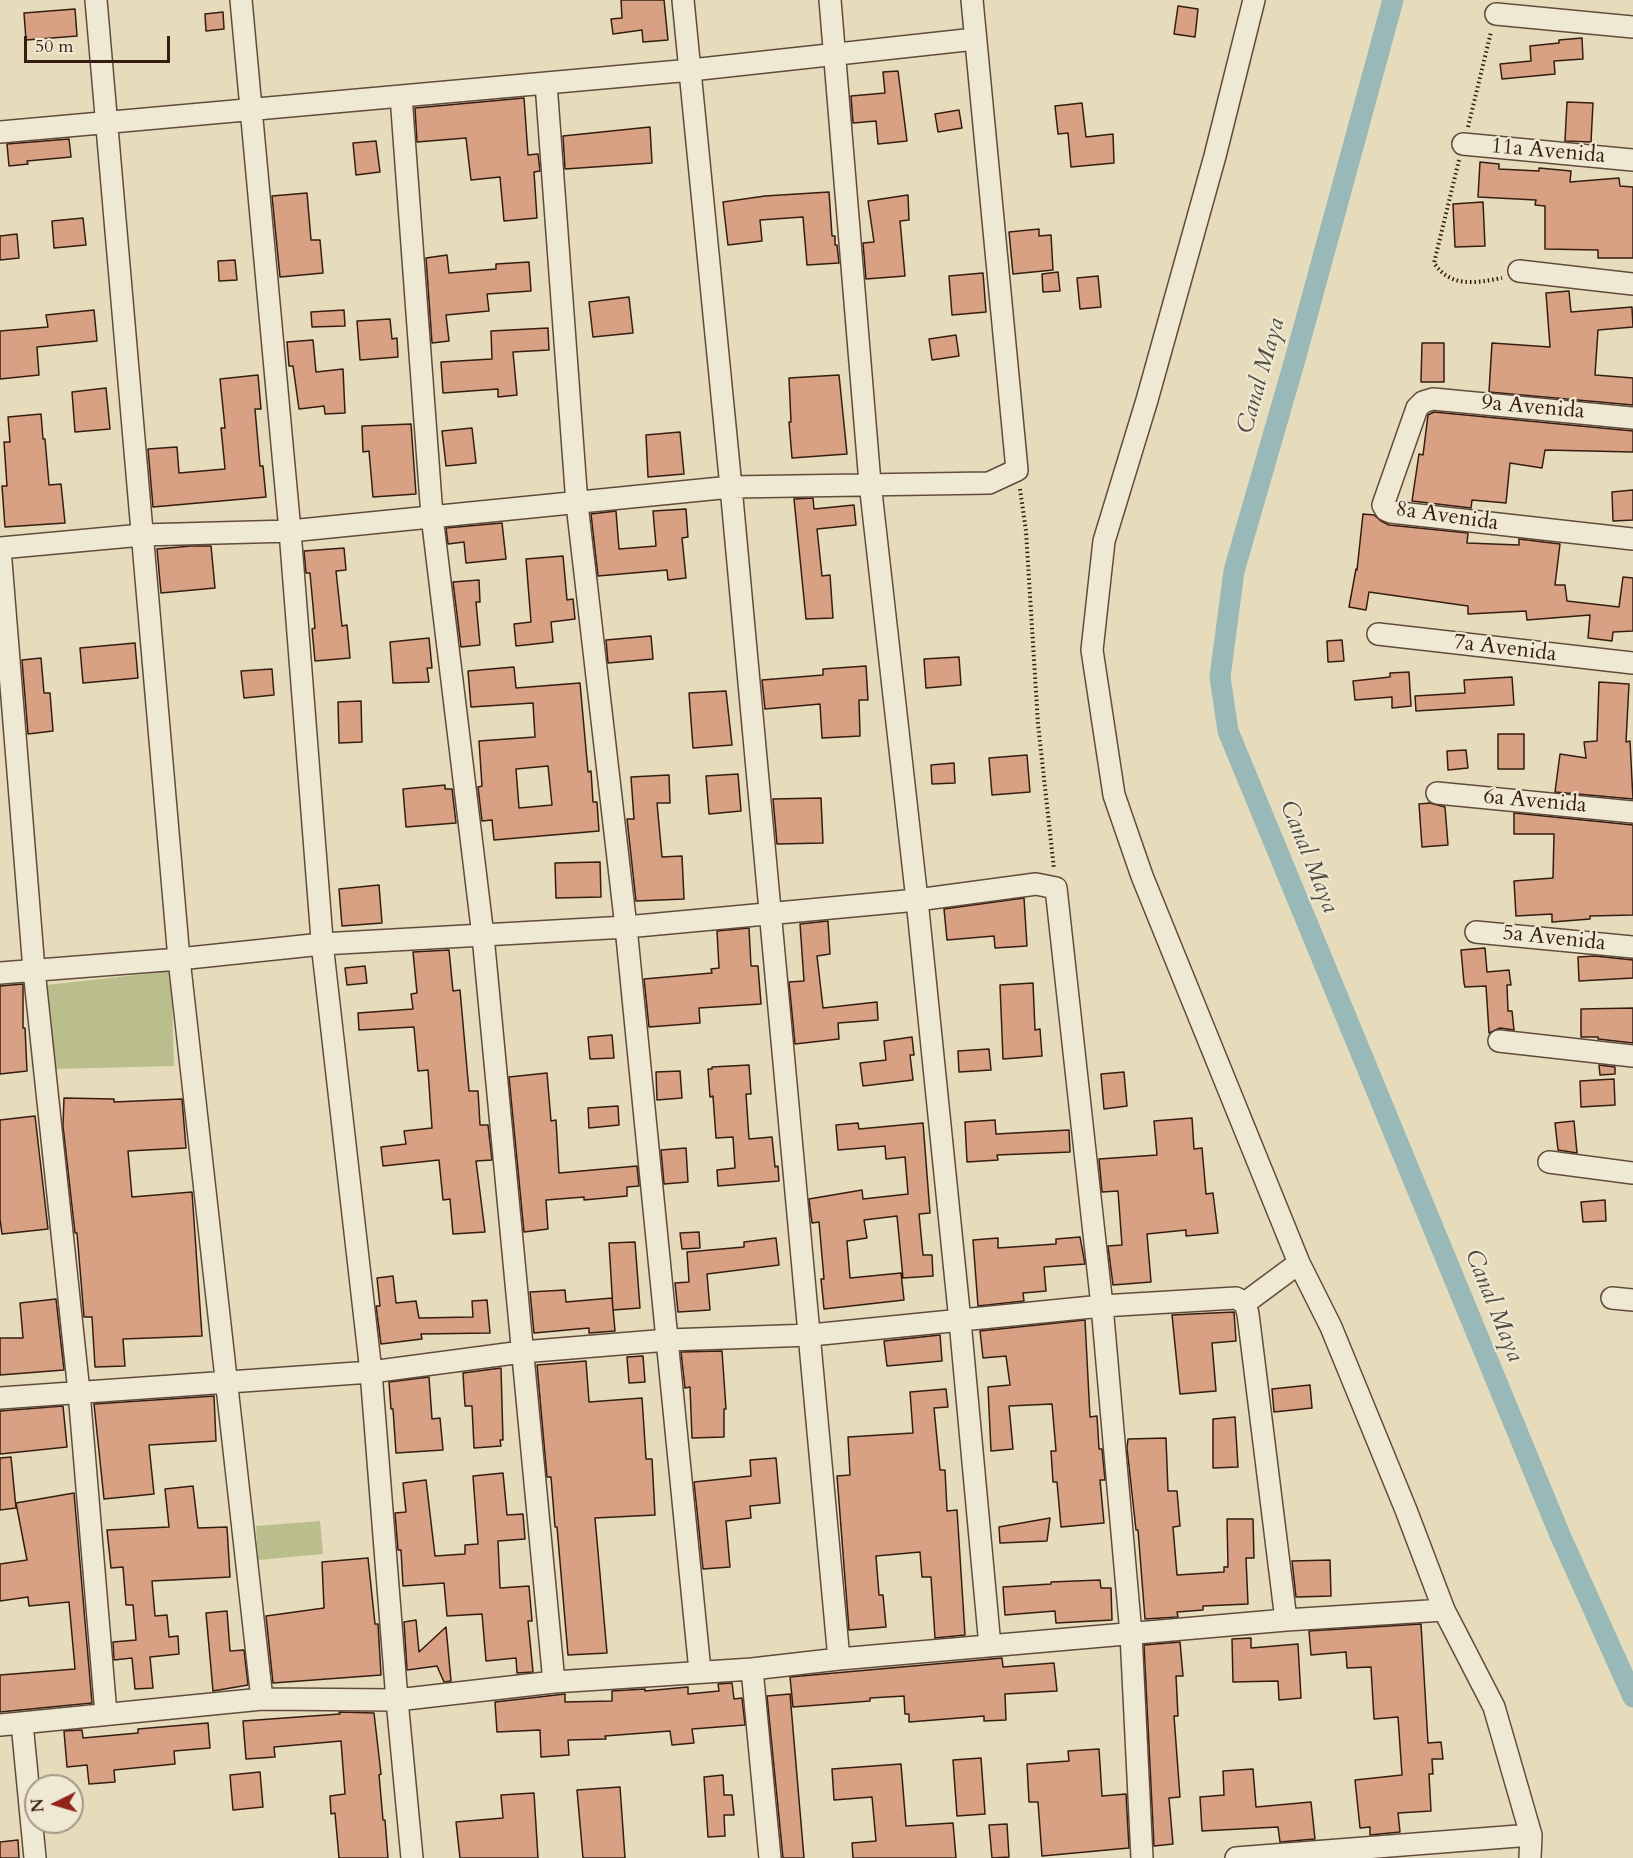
<!DOCTYPE html>
<style>
body{margin:0}
#map{position:relative;width:1633px;height:1858px;overflow:hidden;background:#e6dbba;font-family:Cardo,serif}
canvas{display:block}
.north{position:absolute;left:24px;top:1774px;width:60px;height:60px;box-sizing:border-box;background:#efe8d2;border:2px solid #a59785;border-radius:50%;rotate:265deg;font-size:16px;font-weight:700;line-height:24px;text-align:center;color:#351d12}
.north::after{content:'';display:block;margin:auto;width:21px;height:27px;background:#8f2418;clip-path:polygon(50% 0,100% 100%,50% 72%,0 100%)}
.scale{position:absolute;left:24px;top:36px;width:146px;height:27px;box-sizing:border-box;border:3px solid #351d12;border-top:0;padding-left:8px;font-size:18px;line-height:21px;white-space:nowrap;color:#351d12;-webkit-text-stroke:4px #efe8d2;paint-order:stroke}
</style>
<div id="map">
<canvas width="1633" height="1858"></canvas>
<div class="north">N</div>
<div class="scale">50 m</div>
</div>
<script>
const c = document.querySelector('canvas').getContext('2d');
c.lineJoin = 'round';
function paint(path, color) {
  c.fillStyle = color;
  c.fill(path, 'evenodd');
}
function stroke(path, color, width, dash) {
  c.strokeStyle = color;
  c.lineWidth = width;
  c.lineCap = dash ? 'butt' : 'round';
  c.setLineDash(dash || []);
  c.stroke(path);
}
function write(font, color, halo, rows, align = 'center') {
  c.font = font + ' Cardo,serif';
  c.lineWidth = 4.5;
  c.setLineDash([]);
  c.textBaseline = 'middle';
  c.strokeStyle = halo;
  c.fillStyle = color;
  for (const [text, x, y, turn = 0] of rows) {
    c.save();
    c.translate(x, y);
    c.rotate((+turn || 0) * Math.PI / 180);
    c.textAlign = isNaN(turn) ? turn : align;
    if (halo) c.strokeText(text, 0, 0);
    c.fillText(text, 0, 0);
    c.restore();
  }
}
paint(new Path2D(`
 M171 971 174 1066 55 1069 47 985Z
 M320 1521 323 1554 258 1560 256 1526Z`), '#babe8c');
stroke(new Path2D(`
 M1393 0 1296 356 1234 571 1220 677 1228 731 1560 1535 1633 1697`), '#99b9b8', 21);
const building = new Path2D(`
 M621 0H664L668 40 643 42 642 30 613 34 611 19 622 18Z
 M1178 6 1198 9 1195 37 1174 34Z
 M75 9 77 36 26 40 24 13Z
 M223 12 224 29 206 31 205 14Z
 M1582 38 1583 59 1554 61 1555 74 1502 79 1500 64 1531 61 1530 46 1559 43V40Z
 M898 71 907 141 878 144 876 121 853 123 851 96 885 93 883 72Z
 M524 98 528 155 538 154 540 171 534 172 537 218 504 221 500 177 471 180 466 138 417 142 415 108Z
 M1567 102 1593 103 1591 142 1565 141Z
 M1082 103 1086 137 1113 134 1114 163 1071 167 1068 133 1058 134 1055 106Z
 M959 110 962 128 938 132 935 114Z
 M650 127 652 163 565 169 563 136Z
 M69 139 71 157 27 161 28 164 9 166 7 144Z
 M376 141 380 172 356 175 353 143Z
 M1480 162 1499 164V169L1539 171V168L1571 171 1570 182 1619 178 1620 186 1633 187V258H1598V250L1545 249V206L1535 205 1536 200 1478 197Z
 M829 192 832 236H835V245H837L839 263 807 265 803 217 760 220 762 241 728 245 723 202 765 196Z
 M307 193 311 240H320L323 273 280 277 272 196Z
 M908 195 909 220 900 221 905 276 866 279 863 243 874 242 868 201Z
 M1483 202 1485 246 1455 247 1453 204Z
 M83 218 86 245 54 248 52 221Z
 M1039 229V236L1051 235 1053 270 1013 274 1009 232Z
 M17 234 19 258 0 260V236Z
 M447 255 449 273 496 269V264L529 262 531 291 487 294 489 311 446 315 449 341 432 343 426 258Z
 M235 260 237 280 219 281 218 261Z
 M1058 272 1060 291 1043 292 1042 274Z
 M983 273 986 312 952 315 949 276Z
 M1098 276 1101 307 1080 309 1077 278Z
 M1569 291 1571 312 1632 307 1633 327 1598 330 1595 375 1633 378V405L1489 392 1492 343 1550 347 1546 293Z
 M629 297 633 333 593 337 589 302Z
 M94 310 97 341 37 347 39 375 0 379V331L48 327 46 315Z
 M344 310 345 326 312 327 311 312Z
 M390 319 392 339 397 338 398 357 360 360 357 321Z
 M548 328 549 350 513 352 517 395 498 397V389L443 393 441 362 492 359 491 331Z
 M956 335 959 356 932 360 929 339Z
 M313 340 316 372 343 369 345 413 325 414 324 406 299 409 293 366H289L287 342Z
 M1422 343H1444V382H1421Z
 M258 375 261 409H255L260 466H263L266 497 153 507 148 449 177 447 179 473 225 469 221 428H225L220 379Z
 M839 375 847 454 792 458 789 422H791L789 378Z
 M106 388 110 429 75 432 72 392Z
 M1434 412 1633 431V452L1545 450 1542 468 1510 463 1506 503 1472 500 1471 508 1412 501 1419 454 1423 455 1428 415Z
 M41 414 43 439H45L49 485 61 484 65 523 5 527 2 486H7L4 442H10L8 417Z
 M411 424 416 494 373 497 369 451 363 452 362 426Z
 M472 428 476 463 446 466 442 431Z
 M680 432 684 474 648 477 646 435Z
 M1633 490V520L1613 521 1612 492Z
 M813 498 814 509 854 505 856 525 817 529 822 576 830 575 833 618 806 619 794 499Z
 M686 509 688 537 682 538 686 578 668 580 667 570 598 576 591 514 616 511 619 549 656 546 653 511Z
 M1363 514 1374 515 1381 521 1389 525 1468 533 1467 543 1519 545V539L1560 544 1555 585H1565L1567 601 1619 607 1623 577 1633 578V631L1613 632 1612 641 1588 638 1590 615 1527 620 1526 611 1468 614V606L1369 592 1366 610 1349 607 1356 569 1357 570Z
 M502 523 506 559 466 563 464 542 448 544 446 528Z
 M191 546H211L215 588 161 593 157 549Z
 M344 548 346 570 336 571 342 626 347 625 350 658 315 661 312 629 315 628 310 573H306L304 551Z
 M563 556 567 600 573 599 575 619 551 622 553 642 516 646 514 624 531 622 526 559Z
 M479 580 480 602H476L480 645 461 647 453 582Z
 M651 636 653 659 608 663 606 640Z
 M429 638 432 668H427L429 682 393 683 390 642Z
 M1342 640 1344 661 1328 662 1327 641Z
 M135 643 138 678 83 683 80 648Z
 M959 657 961 685 926 688 924 659Z
 M41 658 44 693H50L53 731 28 734 22 660Z
 M866 666 868 700H859L860 736 822 738 820 704 765 709 762 680 823 675V669Z
 M514 667 516 688 580 683 588 772 591 771 593 802H597L599 831 494 840 492 820 482 821 478 787 482 786 479 741 535 737 533 703 471 707 468 671ZM548 766 552 805 519 808 516 769Z
 M272 669 274 695 244 698 241 671Z
 M1409 672 1411 706 1392 708V697L1355 700 1353 681 1390 677V673Z
 M1512 677 1514 705 1416 711 1415 696 1465 693 1464 680Z
 M1599 682 1629 684 1626 742 1630 741 1633 799 1555 792 1560 754 1586 758 1584 742 1597 741Z
 M726 691 732 745 693 748 689 693Z
 M361 701 362 742 339 743 338 702Z
 M1498 734H1524V769H1498Z
 M1466 750 1468 768 1448 770 1447 751Z
 M1027 755 1030 792 992 795 989 758Z
 M954 763 955 783 932 784 931 765Z
 M738 774 741 811 709 814 706 776Z
 M669 775 670 803H657L662 857 682 856 684 899 636 901 627 819H634L631 777Z
 M445 785V789H452L456 823 406 827 403 789Z
 M821 798 823 843 777 844 773 799Z
 M1430 803 1445 807 1448 845 1422 847 1419 804Z
 M1514 813 1633 825V915L1590 916V919L1552 922V914L1516 916 1514 881 1553 878 1554 834H1514Z
 M600 862 601 897 556 898 555 863Z
 M379 885 382 923 342 926 339 889Z
 M1024 898 1027 946 995 948 994 936 947 940 944 909Z
 M828 921 830 954 817 956 823 1008 877 1002 878 1020 838 1023 839 1039 795 1044 789 982 804 981 800 924Z
 M749 928 751 966H758L761 1004 699 1008 700 1023 649 1027 644 979 712 973 711 969 719 968 717 931Z
 M1485 948 1487 972 1509 970 1511 985H1507L1508 1011H1512L1514 1030 1500 1028 1489 1033 1486 986 1465 987 1464 983 1461 950Z
 M449 950 453 991 460 990 469 1091H478L480 1125H488L492 1160 476 1161 485 1232 453 1234 450 1199 443 1200 439 1160 383 1166 381 1147 406 1144 404 1131 432 1128 428 1070 418 1071 414 1027 359 1030 358 1013 413 1009 411 994 417 993 413 952Z
 M1595 956 1633 960V978L1579 981 1578 957Z
 M365 966 367 983 347 985 345 968Z
 M1033 983 1035 1030 1040 1029 1042 1056 1003 1059 1000 985Z
 M23 984V1028H25L27 1071 0 1074V986Z
 M1633 1008V1043L1598 1039V1037H1581V1009Z
 M612 1035 614 1058 590 1059 588 1037Z
 M912 1037 914 1055H910L913 1080 863 1086 860 1063 886 1060 884 1041Z
 M989 1049 991 1070 959 1072 958 1051Z
 M749 1065 751 1094H746L749 1139 772 1137 775 1167 778 1166 779 1181 718 1186 717 1170 735 1168 733 1137 716 1138 713 1096 710 1097 708 1069H712V1067Z
 M1599 1065 1615 1067V1074L1600 1075Z
 M680 1071 682 1098 657 1100 656 1072Z
 M1124 1072 1127 1106 1104 1109 1101 1074Z
 M547 1073 551 1121 556 1120 559 1173 637 1166 639 1186 627 1187V1196L584 1200V1197L546 1200 548 1229 524 1232 509 1077Z
 M1614 1079 1615 1105 1581 1107 1580 1081Z
 M64 1098 114 1099V1102L182 1099 186 1148 128 1151 132 1197 192 1192 202 1336 123 1339 125 1366 95 1367 92 1317H84L77 1233H75L63 1126Z
 M618 1106 619 1125 589 1128 588 1108Z
 M35 1116 48 1229 2 1234 0 1219V1120Z
 M1192 1118 1194 1149 1202 1148 1206 1194 1213 1193 1218 1233 1186 1236V1230L1147 1234 1151 1282 1113 1285 1108 1246 1122 1245 1118 1191 1102 1192 1099 1159 1157 1155 1154 1121Z
 M995 1120 996 1134 1069 1130 1070 1152 997 1155 998 1160 967 1162 965 1122Z
 M1574 1121 1577 1153 1558 1150 1555 1123Z
 M858 1123 859 1129 923 1123 930 1213 919 1214 923 1255H932L933 1276 903 1278 897 1216 864 1220 867 1238 847 1241 850 1278 901 1273 904 1300 824 1309 821 1279H824L819 1222 812 1223 809 1199 862 1190 863 1199 908 1194 905 1157 886 1159 885 1146 838 1150 836 1125Z
 M686 1148 688 1182 664 1184 661 1150Z
 M1605 1200 1606 1221 1583 1222 1581 1202Z
 M699 1232 700 1248 682 1249 680 1233Z
 M1080 1237 1085 1264 1044 1267 1046 1291 1023 1293 1024 1301 978 1306 973 1240 998 1238V1248L1056 1244V1239Z
 M776 1238 779 1265 707 1274 710 1310 678 1312 675 1283 689 1282 687 1252 744 1247V1242Z
 M635 1242 640 1308 613 1310 609 1243Z
 M393 1276 396 1303 416 1301 419 1318 473 1317 472 1301 487 1300 490 1333 421 1334 422 1339 381 1344 376 1306H380L377 1278Z
 M565 1290 566 1302 612 1298 615 1331 589 1333V1328L534 1333 530 1292Z
 M56 1299 64 1370 0 1375V1338H23L20 1303Z
 M1234 1312 1236 1341 1212 1343 1216 1391 1180 1394 1172 1315Z
 M1085 1320 1090 1417 1097 1416 1099 1449H1102L1105 1480H1100L1104 1523 1061 1527 1057 1482H1053L1051 1451H1056L1052 1404 1009 1406 1013 1449 991 1451 988 1387 1010 1385 1006 1356 983 1358 980 1331Z
 M940 1335 942 1361 887 1366 884 1341Z
 M722 1351 726 1409H724V1437L692 1438 690 1387 685 1388 681 1352Z
 M643 1356 645 1382 629 1383 627 1357Z
 M586 1361 589 1402 642 1398 646 1459H652L655 1515 595 1518 607 1653 568 1655 557 1527H555L551 1477H547L537 1365Z
 M501 1368 503 1440H500L501 1446 474 1448 472 1406H465L463 1373Z
 M429 1377 432 1419 440 1418 443 1450 396 1453 393 1409H391L389 1382Z
 M1310 1385 1312 1408 1274 1412 1272 1389Z
 M946 1389 948 1407 934 1408 940 1470H945L947 1511 957 1510 965 1635 935 1638 931 1577H922L920 1552 876 1556 879 1595H883L886 1627 849 1630 837 1476 850 1475 848 1437 913 1433 910 1392Z
 M214 1396 216 1441 149 1445 154 1494 104 1499 94 1404Z
 M63 1406 67 1447 0 1454V1411Z
 M1235 1417 1238 1467 1213 1468V1419Z
 M1166 1438 1168 1491H1177L1180 1526 1173 1527 1177 1575 1224 1572V1567H1228L1227 1519H1253L1254 1558H1246L1248 1604 1203 1606V1610L1177 1612 1178 1617 1145 1619 1138 1530H1136L1127 1448 1128 1439Z
 M11 1457 16 1508 0 1510V1458Z
 M776 1458 780 1503 750 1506 751 1518 726 1521 730 1567 703 1569 694 1482 751 1476 750 1460Z
 M503 1473 507 1515 523 1514 525 1539 498 1541 500 1588 529 1586 532 1621H528L533 1672 517 1673 516 1658 486 1661 482 1614 447 1616 444 1583 403 1586 401 1550H398L395 1513 406 1512 403 1483 426 1480 435 1556 465 1554V1545L478 1544 473 1476Z
 M193 1486 198 1528 227 1527 230 1577 152 1581 155 1616 167 1615 169 1637 178 1636 179 1654 150 1657 153 1688 135 1689 132 1658 114 1660 113 1642 136 1640 133 1605H126L123 1567 111 1568 107 1530 169 1527 165 1489Z
 M74 1493 92 1703 0 1712V1675L75 1669 69 1602 29 1606 28 1597 0 1601V1564L27 1560 16 1503Z
 M1050 1518 1047 1541 1000 1543 999 1527Z
 M368 1558 375 1624H378L381 1675 273 1683 266 1616 324 1608 322 1562Z
 M1330 1560 1331 1596 1296 1597 1292 1561Z
 M1100 1580 1101 1588H1111L1112 1620 1056 1623 1055 1611 1005 1615 1003 1587 1051 1584V1582Z
 M227 1611 230 1651 244 1650 248 1685 213 1691 206 1613Z
 M416 1620 419 1652 446 1627 451 1681 444 1682 437 1666 407 1670 404 1622Z
 M1421 1624 1428 1743 1441 1742 1443 1759H1432L1433 1774H1429L1431 1811 1398 1813 1400 1832 1370 1835V1827L1360 1828 1355 1780 1402 1775 1398 1717 1374 1719 1371 1667 1347 1668 1346 1652 1311 1655 1309 1631Z
 M1251 1638V1648L1298 1644 1301 1698 1279 1700 1278 1681 1233 1682 1232 1639Z
 M1180 1642 1183 1676H1176L1178 1716H1174L1180 1797 1169 1798 1173 1844 1154 1846 1144 1645Z
 M1002 1658 1003 1667 1054 1663 1057 1691 1005 1694 1006 1720 984 1721V1716L909 1722V1714H905L904 1696 870 1698V1701L793 1707 790 1677Z
 M732 1683 734 1699 742 1698 745 1725 692 1729 694 1743 672 1745 670 1731 605 1736 606 1739 568 1740 569 1755 541 1757 540 1730 497 1732 495 1702 565 1694V1702L612 1701V1691L645 1689V1691L688 1687V1694L719 1691 718 1684Z
 M790 1694 804 1858H783L767 1696Z
 M339 1712 374 1713 381 1774 379 1775 383 1820H385L388 1858H339L335 1813 331 1814 330 1796 345 1794 341 1741 274 1747 275 1757 246 1759 243 1721 340 1714Z
 M208 1723 210 1748 174 1751 175 1764 114 1770 115 1782 89 1784 87 1765 67 1767 64 1731 82 1730 83 1738 138 1733V1729Z
 M1099 1749 1102 1796 1126 1794 1129 1848 1042 1856 1038 1802H1029L1027 1764 1069 1761 1068 1751Z
 M981 1758 985 1814 957 1816 953 1760Z
 M901 1764 906 1826 953 1823 956 1858H853L852 1843 876 1841 872 1797 834 1800 832 1769Z
 M1253 1769 1256 1807 1311 1802 1315 1839 1280 1842 1278 1827 1202 1831 1200 1797 1224 1795 1223 1771Z
 M260 1772 263 1807 233 1810 230 1775Z
 M723 1775 724 1795H732L734 1815H724L725 1836 708 1837 704 1777Z
 M620 1787 625 1858H583L577 1790Z
 M534 1793 538 1858H460L456 1822 503 1818 501 1795Z
 M1007 1824 1009 1857 992 1858 989 1825Z
 M18 1840 19 1858H0V1842Z`);
paint(building, '#d9a183');
stroke(building, '#351d12', 1.5);
const minor = new Path2D(`
 M96 0 179 959 262 1699
 M241 0 290 531 323 952 371 1372 397 1700 412 1858
 M683 0 731 487 839 1659
 M830 0 870 483 917 900 960 1321 990 1646
 M1254 0 1215 156 1147 400 1104 541 1092 650 1114 795 1142 876 1299 1263 1331 1327 1406 1510 1444 1610 1494 1707 1531 1835 1530 1858
 M1496 14 1633 27
 M546 83 577 504 626 927 700 1671
 M401 96 432 516 483 936 554 1682
 M0 132 691 70 975 39
 M1463 144 1633 160
 M1519 271 1633 284
 M1633 418 1433 399 1423 402 1417 408 1383 505 1386 510 1391 512 1633 539
 M0 548 142 535 290 531 731 487 989 483 1017 470 972 0
 M0 549 34 970 79 1392 106 1714
 M1378 634 1633 663
 M1437 793 1633 812
 M1476 932 1633 947
 M0 973 179 959 322 944 626 927 917 900 1036 884 1056 888 1102 1306 1131 1634 1142 1858
 M1499 1041 1633 1056
 M1549 1162 1633 1173
 M1612 1298 1633 1300
 M1245 1303 1299 1263
 M0 1398 371 1372 522 1352 668 1340 811 1335 1102 1306 1236 1298 1245 1303 1248 1314 1286 1620
 M752 1669 770 1858
 M22 1723 35 1858
 M0 1725 262 1699 397 1700 554 1682 752 1669 839 1659 1286 1620 1444 1610
 M1236 1858 1531 1835`);
stroke(minor, '#614c3c', 24);
stroke(new Path2D(`
 M1468 127 1491 32
 M1459 160 1434 263C1451 288 1475 283 1502 278
 M1020 489 1026 531 1038 724 1054 869`), '#351d12', 4, [1.5, 3]);
stroke(minor, '#efe8d2', 21);
write('22px', '#351d12', '#efe8d2', [
 ["11a Avenida",1548,152,5],
 ["9a Avenida",1533,408,5],
 ["8a Avenida",1447,517,8],
 ["7a Avenida",1505,649,7],
 ["6a Avenida",1535,802,5],
 ["5a Avenida",1554,939,6]
]);
write('italic 24px', '#534c44', '#efe8d2', [
 ["Canal Maya",1262,376,-74],
 ["Canal Maya",1308,857,68],
 ["Canal Maya",1493,1306,68]
]);
</script>
